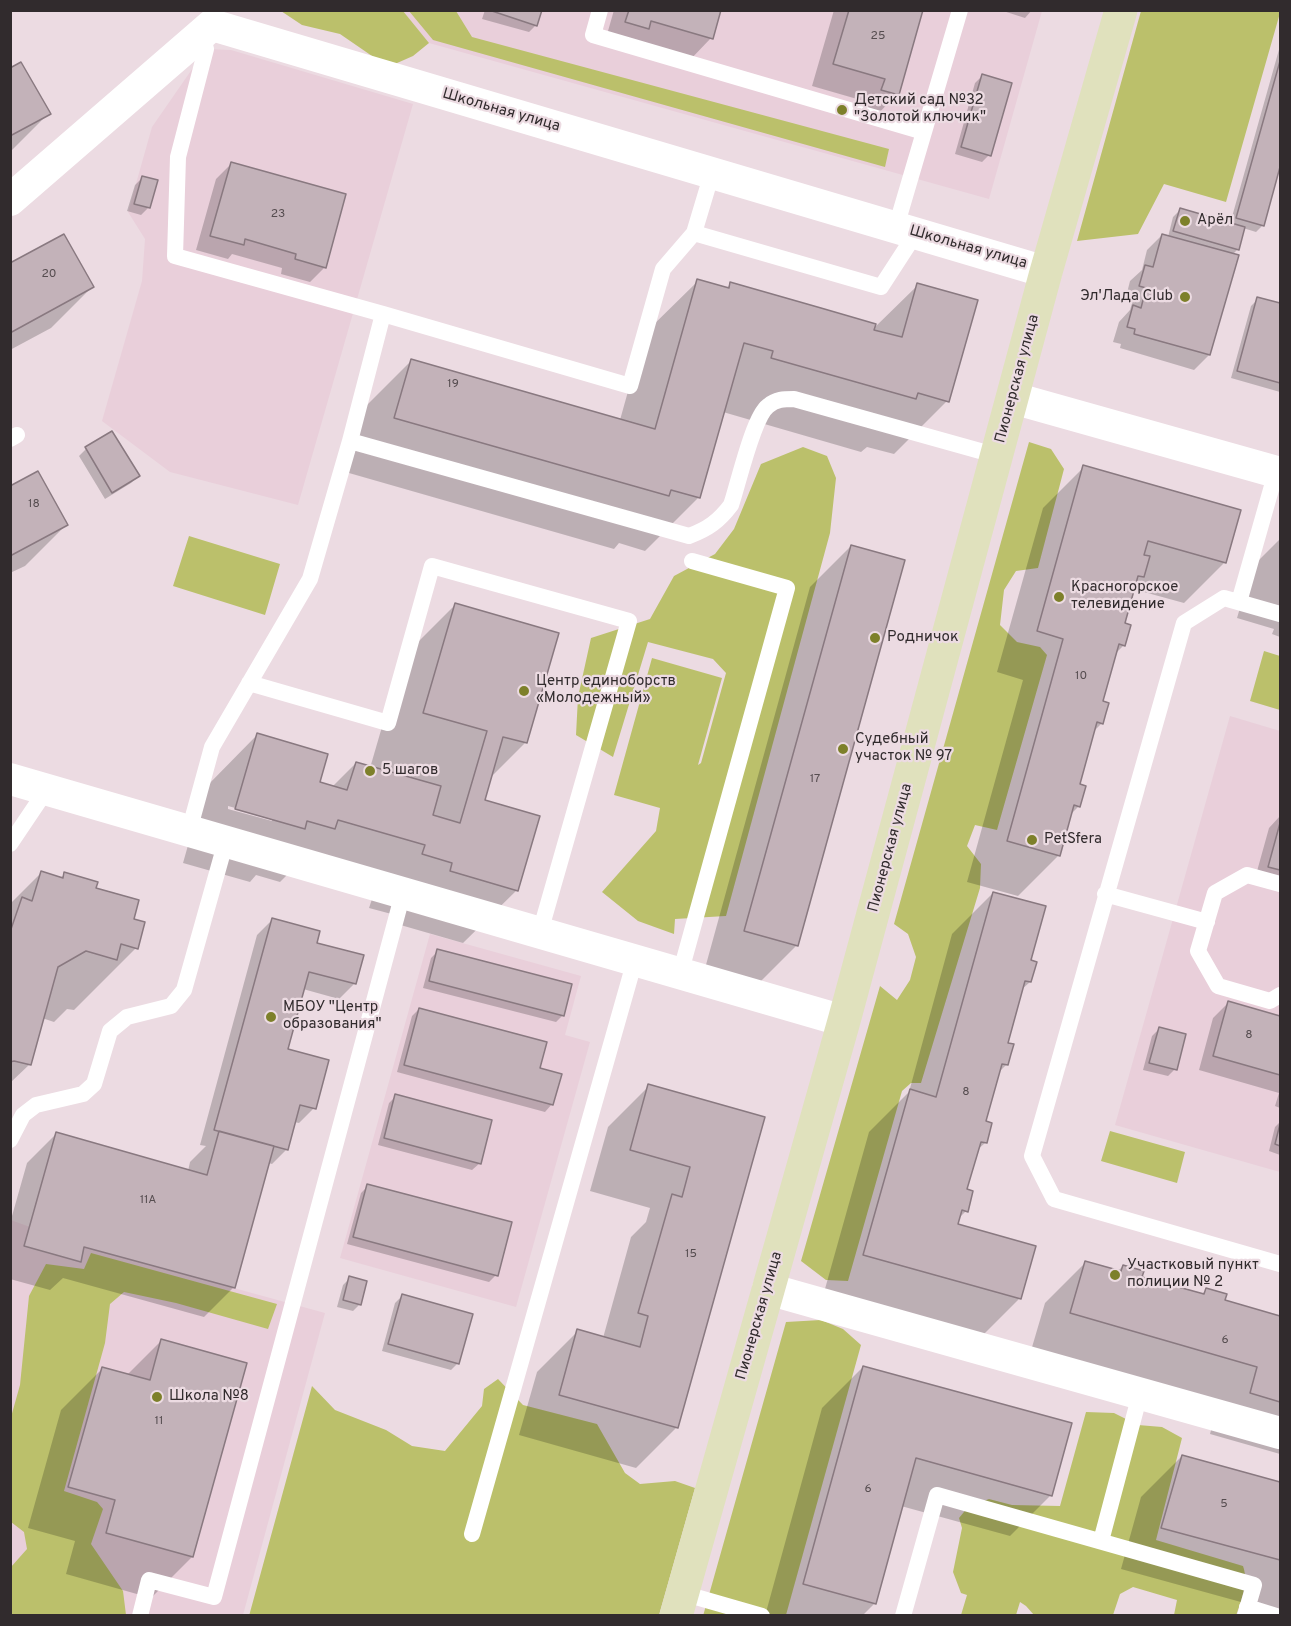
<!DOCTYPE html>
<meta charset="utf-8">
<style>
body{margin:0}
#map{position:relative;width:1291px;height:1626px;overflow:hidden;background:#ecdbe2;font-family:Overpass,sans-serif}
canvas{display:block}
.frame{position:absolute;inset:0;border:12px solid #312b2d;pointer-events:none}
</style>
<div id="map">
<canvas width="1291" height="1626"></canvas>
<div class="frame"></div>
</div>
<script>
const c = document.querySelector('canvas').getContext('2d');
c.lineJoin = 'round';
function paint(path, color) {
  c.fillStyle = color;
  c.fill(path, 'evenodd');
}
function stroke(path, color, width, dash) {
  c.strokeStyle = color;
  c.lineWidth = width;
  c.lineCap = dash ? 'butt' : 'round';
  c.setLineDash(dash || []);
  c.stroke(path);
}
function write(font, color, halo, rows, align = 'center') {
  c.font = font + ' Overpass,sans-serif';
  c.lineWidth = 4.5;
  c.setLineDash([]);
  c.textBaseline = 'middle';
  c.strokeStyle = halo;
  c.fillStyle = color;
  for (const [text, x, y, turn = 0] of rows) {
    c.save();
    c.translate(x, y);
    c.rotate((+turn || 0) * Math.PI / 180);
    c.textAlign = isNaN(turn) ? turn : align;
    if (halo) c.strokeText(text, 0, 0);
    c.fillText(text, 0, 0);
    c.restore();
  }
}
paint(new Path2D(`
 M403 11H1042L989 199 429 43Z
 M206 49 231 50 413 104 298 505 170 472 102 421 142 281 145 239 128 212 152 127Z
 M1230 716 1280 731V1172L1115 1125Z
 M430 934 581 976 565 1035 590 1042 516 1307 340 1258Z
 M11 1220 30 1227 25 1247 80 1262 84 1247 325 1313 243 1615 11 1616Z`), '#e9cfda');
paint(new Path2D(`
 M281 11H403L429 43 413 56 388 67 340 34 302 25Z
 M409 11H456L472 37 889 149 885 167 433 40Z
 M1141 11 1280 10V13L1226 202 1164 184 1138 234 1077 241Z
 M1029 442 1051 449 1064 469 1038 568 1016 571 1004 590 1000 625 1017 642 1040 647 1047 655 997 830 975 825 967 846 981 864 980 888 921 1083H911L902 1091 848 1281 826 1280 801 1261 880 986 897 1000 910 980 916 957 908 934 894 924Z
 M803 447 827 456 836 478 830 533 726 916 675 919 674 934 638 921 602 892 656 831 660 808 614 795 652 658 722 678 698 765 701 763 726 673 713 659 648 642 613 757 576 735 578 697 591 638 650 619 674 576 715 554 734 529 761 464Z
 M189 536 280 564 265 615 173 586Z
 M1264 651 1280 656V710L1250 701Z
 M1110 1131 1185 1152 1177 1183 1101 1161Z
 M91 1253 277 1304 268 1329 176 1303 124 1292 110 1304 105 1343 64 1491 97 1502 103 1509 91 1544 123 1591 126 1615H11V1567L27 1549 24 1532 11 1522V1417L20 1385 29 1296 46 1264 84 1269Z
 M821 1320 843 1329 861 1345 786 1615 703 1616 786 1322Z
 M498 1379 523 1405 597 1424 625 1473 640 1484 675 1481 695 1488 659 1615 249 1616 312 1386 335 1410 386 1430 412 1446 445 1451 482 1406 484 1389Z
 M1086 1412 1114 1413 1138 1425 1162 1427 1182 1438 1156 1540 1243 1566C1249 1582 1241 1601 1236 1616L1174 1615 1177 1600 1133 1587 1120 1594 1113 1615H1034L1026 1606 1020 1602 1016 1615H961L967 1595 961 1593 953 1572 962 1528 959 1518 968 1507 989 1499 1012 1505 1060 1506Z`), '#bbc06b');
paint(new Path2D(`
 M485 10H540L536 25 529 32 482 19Z
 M614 10H719L711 38 689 61 604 45Z
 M834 10H922L897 94 875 117 860 112 864 101 812 86Z
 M1000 10H1032L1025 18Z
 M1280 46V162L1263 225 1256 232 1243 228 1238 249 1232 255 1209 355 1194 370 1120 348 1121 344 1113 342 1119 322 1130 310 1132 303 1125 301 1130 281 1142 270 1147 250 1162 235 1168 237 1173 217 1180 210 1230 224Z
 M10 69 49 113 10 152Z
 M982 76 989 155 982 162 955 154 975 83Z
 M231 164 325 267 310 282 281 274 282 268 232 254 228 259 196 250 216 179Z
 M142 178 148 208 141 215 127 211 135 185Z
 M10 265 92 287 51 328 10 350Z
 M698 281 726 289 730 284 872 330 918 285 947 401 894 454 867 447 861 452 723 412 699 497 645 551 619 543 614 549 342 471 358 414 411 361 620 420 644 334Z
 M1258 299 1280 305V392L1231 378 1251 306Z
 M112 433 138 476 131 483 105 499 79 456 86 449Z
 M1084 467 1225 562 1184 603 1133 589 1123 624 1124 645 1115 654 1101 702 1102 723 1093 732 1078 785 1079 806 1070 815 1059 855 1018 896 967 882 1023 680 997 672 1043 508Z
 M10 487 66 525 25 566 10 573Z
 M1280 539V637L1272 634 1274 629 1237 618 1252 567Z
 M851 546 797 945 756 986 704 972 810 587Z
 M455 605 526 742 490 778 484 801 517 890 463 943 397 924 399 916 369 908 372 899 288 874 280 882 256 875 250 882 183 863 204 789 257 735 318 783 332 787 356 763 370 768 402 658ZM228 806 272 818V821L228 809Z
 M1280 816V889L1254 882 1269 828Z
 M41 873 60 878 65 874 94 889 132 920 136 948 74 1010 67 1009 54 1022 42 1018 30 1064 10 1083V904Z
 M993 893 1029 961 1030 982 1021 990 1006 1044 1007 1064 998 1073 985 1122V1143L976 1151 966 1190V1211L957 1220 956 1225 1020 1298 979 1339 823 1296 869 1132 909 1092 952 934Z
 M272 920 315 944 362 956 354 984 339 999 303 989 286 1050 314 1108 299 1123 294 1122 287 1149 272 1164 268 1163 234 1287 204 1317 63 1278 50 1290 10 1279V1223L27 1163 56 1134 188 1171 190 1162 206 1146 200 1145 257 935Z
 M438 951 563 1015 556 1022 423 988 431 958Z
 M1228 1003 1280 1018V1108L1275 1106 1279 1093 1199 1070 1213 1018Z
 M419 1009 538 1069 552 1104 545 1112 397 1072 412 1016Z
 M1159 1029 1175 1069 1168 1076 1143 1070 1152 1036Z
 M649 1086 764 1118 677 1427 636 1468 519 1435 537 1372 578 1331 603 1338 631 1237 646 1222 650 1208 590 1191 608 1127Z
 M396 1096 480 1163 472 1170 378 1145 389 1103Z
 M1280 1122V1155L1269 1151 1275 1127Z
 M368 1186 496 1275 489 1282 347 1244 361 1193Z
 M1086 1262 1118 1271 1123 1266 1140 1278 1201 1295 1206 1290 1223 1301 1280 1317V1454L1210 1434 1217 1408 1030 1354 1045 1303Z
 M350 1278 360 1304 353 1311 337 1307 343 1285Z
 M402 1296 458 1363 451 1370 382 1351 395 1303Z
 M162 1340 246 1364 192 1557 151 1598 66 1574 75 1541 28 1528 61 1410 102 1369 127 1375Z
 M863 1367 1051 1495 1010 1536 901 1506 875 1603 862 1616H765L822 1408Z
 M1182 1456 1280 1484V1616L1259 1607 1121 1569 1141 1497Z`), '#0003');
const building = new Path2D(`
 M489 10H542L537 26Z
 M629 10H721L713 39 651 21 649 29 625 22Z
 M849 10H923L899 95 881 90 885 79 833 64Z
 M1280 61V167L1264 226 1236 218Z
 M21 62 51 114 10 136V68Z
 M982 74 1012 83 991 156 961 147Z
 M231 162 346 194 326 268 295 259 296 254 245 239 244 245 210 236Z
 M142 176 158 180 150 208 134 204Z
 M1180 208 1245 227 1239 250 1173 231Z
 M64 234 94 287 10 333V263Z
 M1162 234 1239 255 1210 355 1134 334 1135 329 1127 327 1133 305 1141 308 1146 288 1139 286 1145 265 1153 267Z
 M697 279 729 288 730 282 821 308 876 324 874 330 902 337 917 283 978 300 949 402 918 393 916 399 771 358 773 351 744 343 700 498 671 490 669 496 394 418 411 359 655 429Z
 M1257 297 1280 303V383L1237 371Z
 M112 431 140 476 112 493 85 447Z
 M1083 465 1241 510 1226 563 1148 541 1144 555 1150 556 1144 577 1138 576 1125 623 1131 625 1125 646 1119 644 1103 701 1109 703 1106 713 1103 724 1097 722 1080 784 1086 786 1080 807 1074 805 1060 856 1007 841 1063 639 1037 631Z
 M38 471 68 525 10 556V486Z
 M851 545 905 560 798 946 744 931Z
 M455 603 559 633 527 743 503 737 485 800 540 816 518 891 450 871 452 863 422 854 425 845 338 820 335 829 307 821 305 829 235 809 257 733 328 754 320 782 347 790 356 762 441 786 433 815 460 823 487 731 423 713Z
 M1280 823V870L1268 867Z
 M41 871 63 878 64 872 98 882 96 888 139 900 134 919 145 922 138 949 121 944 117 960 86 951 58 967 31 1065 14 1061 10 1062V932L22 897 32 901Z
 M993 892 1046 906 1031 960 1037 962 1031 982 1025 981 1008 1043 1014 1044 1011 1054 1008 1065 1002 1064 986 1121 992 1123 987 1143 981 1142 967 1189 973 1191 968 1212 962 1210 958 1224 1036 1246 1021 1299 863 1255 910 1089 936 1097Z
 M272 918 320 931 317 943 364 955 356 984 309 972 288 1049 329 1060 316 1109 300 1105 288 1150 214 1130Z
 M437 949 572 984 564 1016 429 981Z
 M1228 1001 1280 1016V1075L1213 1056Z
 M419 1008 547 1042 540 1068 562 1074 553 1105 404 1065Z
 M1159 1027 1186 1034 1177 1070 1149 1063Z
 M648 1084 765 1117 678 1428 559 1395 577 1329 640 1347 648 1316 638 1313 672 1194 682 1197 690 1167 630 1150Z
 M395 1094 492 1120 481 1164 384 1138Z
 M1280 1124V1146L1275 1144Z
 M219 1131 274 1146 235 1288 84 1247 81 1262 24 1246 56 1132 207 1175Z
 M367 1184 512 1222 498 1276 353 1237Z
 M1085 1261 1121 1271 1123 1265 1144 1271 1142 1277 1204 1294 1206 1288 1227 1294 1225 1300 1280 1316V1402L1250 1393 1257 1367 1070 1313Z
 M349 1276 367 1281 361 1305 343 1300Z
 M402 1294 473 1314 459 1364 388 1344Z
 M161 1339 247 1363 193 1557 106 1533 115 1500 68 1487 102 1367 150 1380Z
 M863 1366 1072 1423 1052 1496 916 1458 876 1604 803 1584Z
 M1182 1455 1280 1482V1560L1161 1528Z`);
paint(building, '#c3b2b9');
stroke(building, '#897980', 1.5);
stroke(new Path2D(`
 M600 10 593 35 924 132 960 10
 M202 34 206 49 178 157 175 256 383 314
 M896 227 924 132
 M694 233 881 287 916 233
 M10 439 17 435
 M350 441 689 536C708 529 719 521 731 505 738 485 753 417 768 406 776 399 784 399 794 399L998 456
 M1239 602 1276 472
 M1280 614 1224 598 1184 623 1032 1156 1054 1199 1280 1264
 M249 683 388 723 432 566 629 621 540 932
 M189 831 212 747 310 579 350 441 383 314 630 386 663 269 694 233 712 173
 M10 844 47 789
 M1280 884 1247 875 1215 893 1198 951 1218 986 1270 1001 1280 995
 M1105 894 1207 922
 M680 974 787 588 692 561
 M10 1140 23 1115 36 1105 83 1094 94 1084 110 1031 127 1017 171 1006 184 990 226 841
 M472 1534 635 960
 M1101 1541 1140 1394
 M682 1593 762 1616
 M1247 1607 1276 1616
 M140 1616 149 1580 214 1597 403 893
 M903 1616 937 1495 1254 1585 1245 1616`), '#fff', 16);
stroke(new Path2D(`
 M10 200 212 25 1046 272
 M1013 398 1280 473
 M10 779 844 1021
 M768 1289 1280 1433`), '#fff', 32);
stroke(new Path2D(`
 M676 1616 844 1021 1046 272 1121 10`), '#e0e1bd', 33);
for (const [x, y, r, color] of [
 [842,110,6,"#7d802a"],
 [1185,221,6,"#7d802a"],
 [1185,297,6,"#7d802a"],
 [1059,597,6,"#7d802a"],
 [875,638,6,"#7d802a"],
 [524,691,6,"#7d802a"],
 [843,749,6,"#7d802a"],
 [370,771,6,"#7d802a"],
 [1032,840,6,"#7d802a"],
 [271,1017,6,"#7d802a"],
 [1115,1275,6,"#7d802a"],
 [157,1397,6,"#7d802a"]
]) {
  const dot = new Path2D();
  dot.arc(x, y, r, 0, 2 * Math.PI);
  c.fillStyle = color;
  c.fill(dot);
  stroke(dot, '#ecdbe2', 2);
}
write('12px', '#564d50', null, [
 ["25",878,37],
 ["23",278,215],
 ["20",49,275],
 ["19",453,385],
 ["18",34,505],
 ["10",1081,677],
 ["17",815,780],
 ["8",1249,1036],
 ["8",966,1093],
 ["11А",148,1201],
 ["15",691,1255],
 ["6",1225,1341],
 ["11",159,1422],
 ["6",868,1490],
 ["5",1224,1505]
]);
write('15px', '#312b2d', '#ecdbe2', [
 ["Детский сад №32",854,101],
 ["\"Золотой ключик\"",854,118],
 ["Арёл",1197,221],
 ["Эл'Лада Club",1173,297,"right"],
 ["Красногорское",1071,588],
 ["телевидение",1071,605],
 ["Родничок",887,638],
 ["Центр единоборств",536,682],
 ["«Молодежный»",536,699],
 ["Судебный",855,740],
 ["участок № 97",855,757],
 ["5 шагов",382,771],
 ["PetSfera",1044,840],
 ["МБОУ \"Центр",283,1008],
 ["образования\"",283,1025],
 ["Участковый пункт",1127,1266],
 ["полиции № 2",1127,1283],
 ["Школа №8",169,1397]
], 'left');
write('15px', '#312b2d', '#ecdbe2', [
 ["Школьная улица",501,111,16],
 ["Школьная улица",968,248,16],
 ["Пионерская улица",1018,379,-75],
 ["Пионерская улица",891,848,-75],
 ["Пионерская улица",760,1316,-74]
]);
</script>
